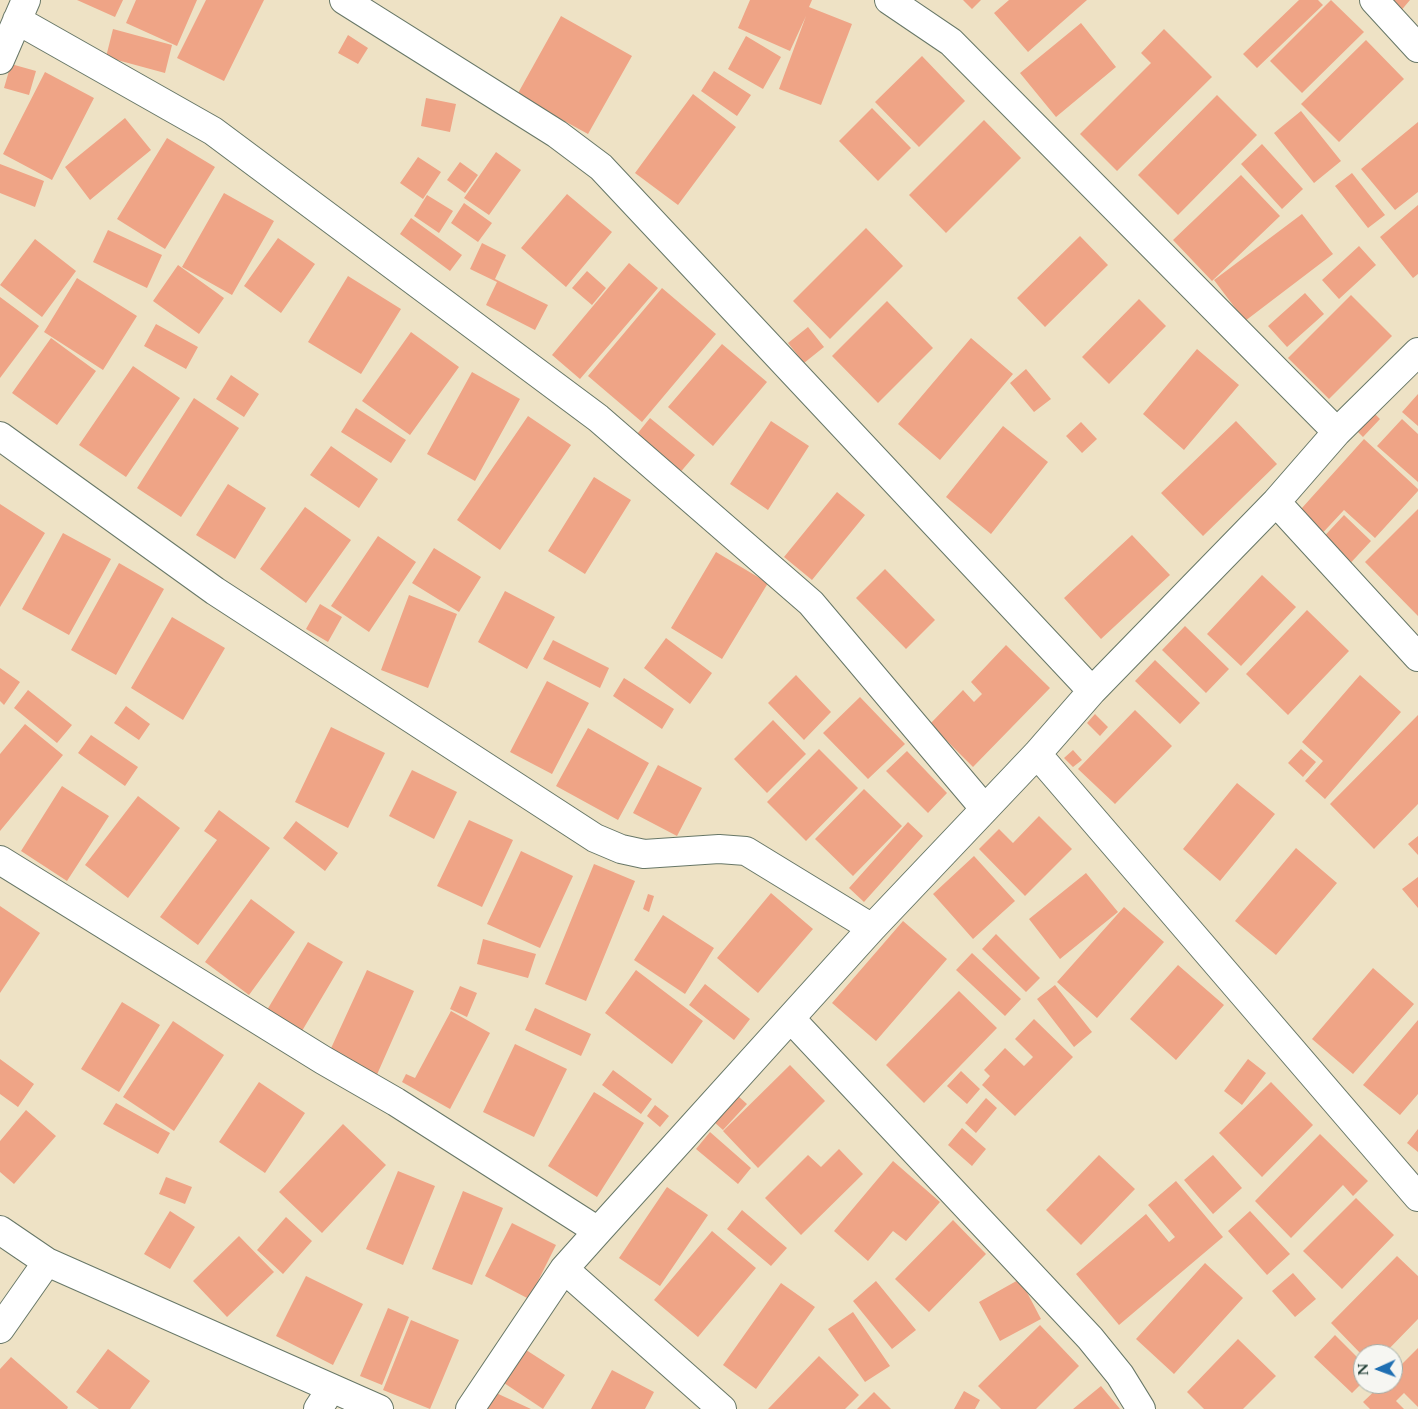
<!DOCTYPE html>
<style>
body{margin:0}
#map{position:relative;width:1418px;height:1409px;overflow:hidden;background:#eee2c5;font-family:Cardo,serif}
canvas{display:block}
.north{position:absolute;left:1353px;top:1344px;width:50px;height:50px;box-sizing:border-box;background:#f6f6f2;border:1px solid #a0aca6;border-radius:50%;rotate:268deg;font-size:14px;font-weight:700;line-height:20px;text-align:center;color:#1f3d34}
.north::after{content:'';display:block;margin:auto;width:18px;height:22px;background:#1f6fb2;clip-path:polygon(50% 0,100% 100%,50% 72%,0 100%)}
</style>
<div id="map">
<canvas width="1418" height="1409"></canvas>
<div class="north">N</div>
</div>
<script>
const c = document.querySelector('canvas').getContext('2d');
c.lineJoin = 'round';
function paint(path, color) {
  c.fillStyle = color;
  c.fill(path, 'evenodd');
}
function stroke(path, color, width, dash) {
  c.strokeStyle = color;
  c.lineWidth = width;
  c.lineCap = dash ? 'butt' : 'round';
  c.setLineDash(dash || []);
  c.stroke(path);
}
paint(new Path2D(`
 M77 0H123L115 17Z
 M136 0H197L177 46 126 23Z
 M206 0H264L224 81 177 58Z
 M750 0H812L809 7 852 24 821 105 779 89 806 16 790 51 738 28Z
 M963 0H981L972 9Z
 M1009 0H1087L1028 52 994 13Z
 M1299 0H1318L1323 5 1257 68 1243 54Z
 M1331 0 1364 32 1302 93 1270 61Z
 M1384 0H1410L1399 13Z
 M561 16 632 56 588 134 517 95Z
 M1081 23 1116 67 1056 117 1020 73Z
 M113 29 172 45 165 73 106 57Z
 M1164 29 1212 77 1117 171 1080 134 1151 63 1141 53Z
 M348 35 368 48 358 64 338 53Z
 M746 36 781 57 763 89 728 69Z
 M1366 40 1404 79 1339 142 1301 104Z
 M922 56 965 101 919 147 875 102Z
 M11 64 36 71 29 95 4 88Z
 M714 71 751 95 737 116 701 91Z
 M45 72 94 98 52 180 3 154Z
 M693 94 736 127 678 205 635 173Z
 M1217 95 1257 135 1178 215 1138 175Z
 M426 98 456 104 450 132 421 126Z
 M872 108 911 148 878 181 839 141Z
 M1301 111 1341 161 1314 183 1274 133Z
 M125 118 151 150 90 200 65 167Z
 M984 120 1021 158 946 233 909 195Z
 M1418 122V192L1395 210 1361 169Z
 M167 138 215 167 165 249 117 219Z
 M1262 144 1303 189 1282 209 1241 164Z
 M496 152 521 170 489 215 464 198Z
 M418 157 441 172 423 199 400 183Z
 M460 162 478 175 465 193 447 180Z
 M0 164 44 181 35 207 0 193Z
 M1352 173 1385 215 1368 228 1335 186Z
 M1241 175 1280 216 1212 281 1173 240Z
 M224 193 274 221 232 295 182 267Z
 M567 194 612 232 566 287 521 248Z
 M427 195 453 211 439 233 414 216Z
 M464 203 492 223 478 242 451 223Z
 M1418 205V274L1413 278 1380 237Z
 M1302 214 1333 254 1245 321 1214 280Z
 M411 218 462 255 450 271 400 234Z
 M866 228 903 266 830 339 793 301Z
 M108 230 162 255 147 288 93 262Z
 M1080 236 1108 265 1045 327 1017 298Z
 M278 238 315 264 281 313 244 286Z
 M35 239 76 271 42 317 0 285Z
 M482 243 506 255 495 279 548 305 535 330 486 305 497 282 470 269Z
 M1359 246 1376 265 1339 299 1322 280Z
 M629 263 658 288 580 379 552 355Z
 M178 265 224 298 199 334 153 301Z
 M587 271 606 288 592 305 572 288Z
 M348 276 401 309 361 374 308 342Z
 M77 278 137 316 103 370 44 332Z
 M662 288 716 334 642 422 588 376Z
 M1305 293 1324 314 1287 347 1268 326Z
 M1351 295 1392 336 1329 399 1288 358Z
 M0 297 39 326 0 378Z
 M1139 299 1166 326 1109 384 1082 357Z
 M887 301 933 348 878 403 832 356Z
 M156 324 198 347 186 369 144 346Z
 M808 327 824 347 804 363 788 343Z
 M411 332 459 367 410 435 362 401Z
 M51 338 96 371 57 425 12 393Z
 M971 338 1013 374 940 460 898 424Z
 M722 344 767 382 713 446 668 407Z
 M1197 349 1239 385 1184 450 1143 414Z
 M133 366 180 398 126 477 79 445Z
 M1026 369 1051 399 1034 412 1010 383Z
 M472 372 520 399 475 481 427 454Z
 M231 375 259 394 244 417 216 399Z
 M1418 394V426L1402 412Z
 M194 398 239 428 181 517 137 488Z
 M356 408 406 440 391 463 341 432Z
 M1373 412 1380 419 1363 437 1356 430Z
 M528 416 571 445 500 550 457 520Z
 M650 418 695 455 678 475 633 439Z
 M1402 419 1418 434V482L1377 446Z
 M771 421 809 446 768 510 730 484Z
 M1236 421 1277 464 1203 536 1161 493Z
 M1081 422 1097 439 1082 453 1066 436Z
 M1003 426 1048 462 991 534 946 497Z
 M1364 439 1418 489V491L1375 538 1344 510 1316 540 1293 518Z
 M331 446 378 479 359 508 310 475Z
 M594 477 631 500 585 574 548 551Z
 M228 484 266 508 235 559 196 535Z
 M837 492 865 515 812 580 784 557Z
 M0 504 45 533 0 607Z
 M305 507 351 540 306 603 260 569Z
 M1418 509V616L1365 562Z
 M1344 515 1371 541 1344 570 1317 544Z
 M63 533 111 559 69 635 22 609Z
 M1132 535 1170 575 1101 639 1064 598Z
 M378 536 416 562 369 632 331 606Z
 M434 548 481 577 459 612 412 583Z
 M716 552 768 583 722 659 671 628Z
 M119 563 164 589 116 675 71 650Z
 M885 569 935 620 906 649 856 598Z
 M1262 575 1296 607 1241 666 1207 634Z
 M505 591 555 617 527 669 478 642Z
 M409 595 457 614 428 688 381 670Z
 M320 604 342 617 328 642 306 629Z
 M1307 610 1349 651 1288 715 1246 674Z
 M172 617 225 648 183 720 131 688Z
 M1185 626 1229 669 1206 693 1162 650Z
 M666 638 712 673 690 704 644 668Z
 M553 640 609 668 600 688 543 659Z
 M1006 645 1050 688 973 767 930 724 963 690 974 702 982 694 971 682Z
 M1155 660 1200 703 1180 724 1135 681Z
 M0 668 20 682 4 705 0 701Z
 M796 675 831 712 804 740 768 703Z
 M1360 675 1401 712 1325 799 1305 781 1323 761 1302 742Z
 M624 678 674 709 662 729 613 696Z
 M547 681 589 703 552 774 510 752Z
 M28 690 72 725 57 743 14 708Z
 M860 697 905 744 868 779 823 733Z
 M126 706 150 724 139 740 114 723Z
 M1135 710 1172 746 1115 804 1078 769Z
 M1095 714 1108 727 1100 736 1087 723Z
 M1418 715V804L1374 849 1330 804Z
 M773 720 806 754 767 793 734 759Z
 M25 724 63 755 0 831V754Z
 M331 727 385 753 348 828 295 802Z
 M588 728 649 763 618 820 556 786Z
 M91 735 138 767 125 786 78 753Z
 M819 749 858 788 806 841 767 802Z
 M1301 749 1316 762 1303 777 1288 763Z
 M1073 750 1082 760 1073 767 1064 758Z
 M907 751 947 793 928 813 886 771Z
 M658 765 702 788 677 836 633 813Z
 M412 770 457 792 434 839 389 816Z
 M1237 783 1275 814 1220 881 1183 849Z
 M62 786 109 816 67 881 21 851Z
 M864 789 902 826 853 876 815 839Z
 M138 796 180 828 128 898 85 865Z
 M219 810 270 848 198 945 160 917 217 840 204 831Z
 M1039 816 1072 849 1025 896 979 849 999 829 1013 843Z
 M469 820 513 840 482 907 437 886Z
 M296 821 338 853 325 871 283 838Z
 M908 822 923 836 864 902 849 888Z
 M1418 836V855L1408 844Z
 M1296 848 1337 883 1276 955 1235 921Z
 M521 851 573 876 540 948 487 924Z
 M974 856 1015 901 973 939 933 894Z
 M594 864 635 881 586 1001 545 984Z
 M1086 873 1118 912 1060 959 1029 919Z
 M1418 877V908L1402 889Z
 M771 893 813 929 758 993 717 958Z
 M648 894 654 896 649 912 643 909Z
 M251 899 295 932 249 995 205 962Z
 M0 906 40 933 0 993Z
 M1124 907 1164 942 1097 1018 1057 982Z
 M663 915 714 948 685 994 634 960Z
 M903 921 947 959 876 1041 832 1003Z
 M996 934 1040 978 1026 992 982 949Z
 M483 939 536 954 528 978 477 964Z
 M308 942 343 962 299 1036 264 1015Z
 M972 953 1021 999 1005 1016 956 970Z
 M1178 965 1224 1005 1176 1060 1130 1019Z
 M1373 968 1414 1004 1353 1074 1312 1039Z
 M367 970 414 991 375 1079 327 1057Z
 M636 970 703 1021 672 1064 605 1013Z
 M705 984 750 1019 734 1040 689 1005Z
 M1055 985 1092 1032 1074 1047 1037 999Z
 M460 986 477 993 467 1017 450 1009Z
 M959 991 997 1028 924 1103 886 1065Z
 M122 1002 160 1025 119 1092 81 1069Z
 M535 1008 591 1034 581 1056 525 1030Z
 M451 1011 490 1033 450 1109 402 1082 406 1074 415 1078Z
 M1034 1019 1073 1057 1015 1116 982 1085 990 1076 984 1070 1005 1048 1024 1066 1033 1057 1015 1039Z
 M1418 1020V1094L1400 1115 1363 1085Z
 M173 1021 224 1055 174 1131 123 1097Z
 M515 1044 567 1069 534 1137 483 1112Z
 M0 1059 34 1084 18 1107 0 1094Z
 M1248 1059 1266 1073 1242 1105 1224 1091Z
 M790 1065 825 1101 758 1168 723 1131Z
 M613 1070 652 1099 641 1114 602 1085Z
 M961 1071 980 1089 967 1104 947 1086Z
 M259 1082 305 1113 265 1173 219 1142Z
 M1271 1082 1313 1125 1262 1177 1219 1133Z
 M594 1092 644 1123 597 1197 548 1166Z
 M737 1095 747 1104 723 1130 713 1121Z
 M986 1098 997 1108 976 1133 965 1123Z
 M116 1103 170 1133 158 1154 103 1124Z
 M655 1105 669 1116 660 1127 647 1116Z
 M26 1110 56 1136 14 1184 0 1172V1141Z
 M343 1124 386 1165 322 1233 279 1192Z
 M962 1128 986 1149 972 1166 948 1145Z
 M1418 1129V1152L1407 1143Z
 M710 1132 751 1168 738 1184 696 1149Z
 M1320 1134 1368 1181 1353 1196 1343 1185 1291 1238 1255 1201Z
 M839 1149 863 1174 801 1235 765 1198 808 1155 821 1167Z
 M1099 1155 1135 1189 1081 1245 1046 1210Z
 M1213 1155 1242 1188 1213 1214 1184 1180Z
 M893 1161 940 1202 906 1241 893 1231 868 1261 834 1231Z
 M398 1171 435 1186 403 1265 366 1249Z
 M166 1177 192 1187 185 1204 159 1194Z
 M1176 1181 1223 1237 1119 1325 1076 1274 1146 1214 1169 1242 1175 1237 1148 1205Z
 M667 1187 708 1215 660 1286 619 1258Z
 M463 1191 503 1208 472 1285 432 1269Z
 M1356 1198 1394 1235 1342 1289 1303 1251Z
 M742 1210 787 1248 771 1266 727 1229Z
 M170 1211 195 1227 170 1269 144 1254Z
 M1250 1211 1290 1254 1267 1275 1228 1231Z
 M286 1217 312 1241 283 1274 257 1250Z
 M953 1220 986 1254 929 1312 895 1279Z
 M512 1223 556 1245 529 1299 485 1276Z
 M712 1231 756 1268 698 1337 654 1300Z
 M239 1236 274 1272 227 1317 193 1281Z
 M1397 1256 1418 1276V1319L1384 1354H1363V1356L1331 1323Z
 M1205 1263 1243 1298 1174 1374 1136 1339Z
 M1293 1273 1316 1299 1295 1317 1272 1291Z
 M306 1276 363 1304 333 1365 276 1336Z
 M1020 1279 1041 1319 1000 1341 979 1302Z
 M876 1281 916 1330 892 1349 853 1301Z
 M781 1283 815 1307 756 1389 723 1365Z
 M388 1308 409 1317 382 1385 360 1376Z
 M853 1312 890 1366 865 1382 828 1329Z
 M411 1320 459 1340 430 1409 383 1390Z
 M1040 1325 1079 1366 1036 1409H1001L978 1386Z
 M1335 1335 1363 1363V1382L1352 1393 1314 1357Z
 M1238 1339 1276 1376 1243 1409H1204L1187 1392Z
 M523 1348 565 1375 543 1409 501 1381Z
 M1418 1348V1407L1404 1393 1396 1401 1404 1409H1370L1363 1402 1382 1384H1393V1373Z
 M108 1349 150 1381 130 1409H99L76 1392Z
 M819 1356 859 1395 845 1409H768Z
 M11 1357 68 1407 67 1409H0V1369Z
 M612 1370 654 1392 645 1409H591Z
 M1101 1386 1120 1409H1073Z
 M964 1391 980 1400 975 1409H954Z
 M494 1392 531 1409H485Z
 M874 1392 891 1409H857Z`), '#efa486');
const minor = new Path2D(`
 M344 0 557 134 601 167 1092 691
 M889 0 951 42 1337 432
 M1374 0 1418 48
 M17 20 213 131 598 418 811 603 984 808
 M0 60 26 0
 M0 436 215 591 595 838 621 849 644 854 719 849 746 851 872 928
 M1276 502 1418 657
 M1037 754 1418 1197
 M0 860 323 1060 396 1102 598 1231
 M791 1019 1090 1338 1120 1375 1141 1409
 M0 1230 47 1262 379 1409
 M564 1269 722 1409
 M0 1329 47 1262
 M318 1409 331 1389
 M470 1409 564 1269 598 1231 872 928 1037 754 1092 691 1276 502 1337 432 1418 352`);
stroke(minor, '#677767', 30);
stroke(minor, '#fff', 28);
</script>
